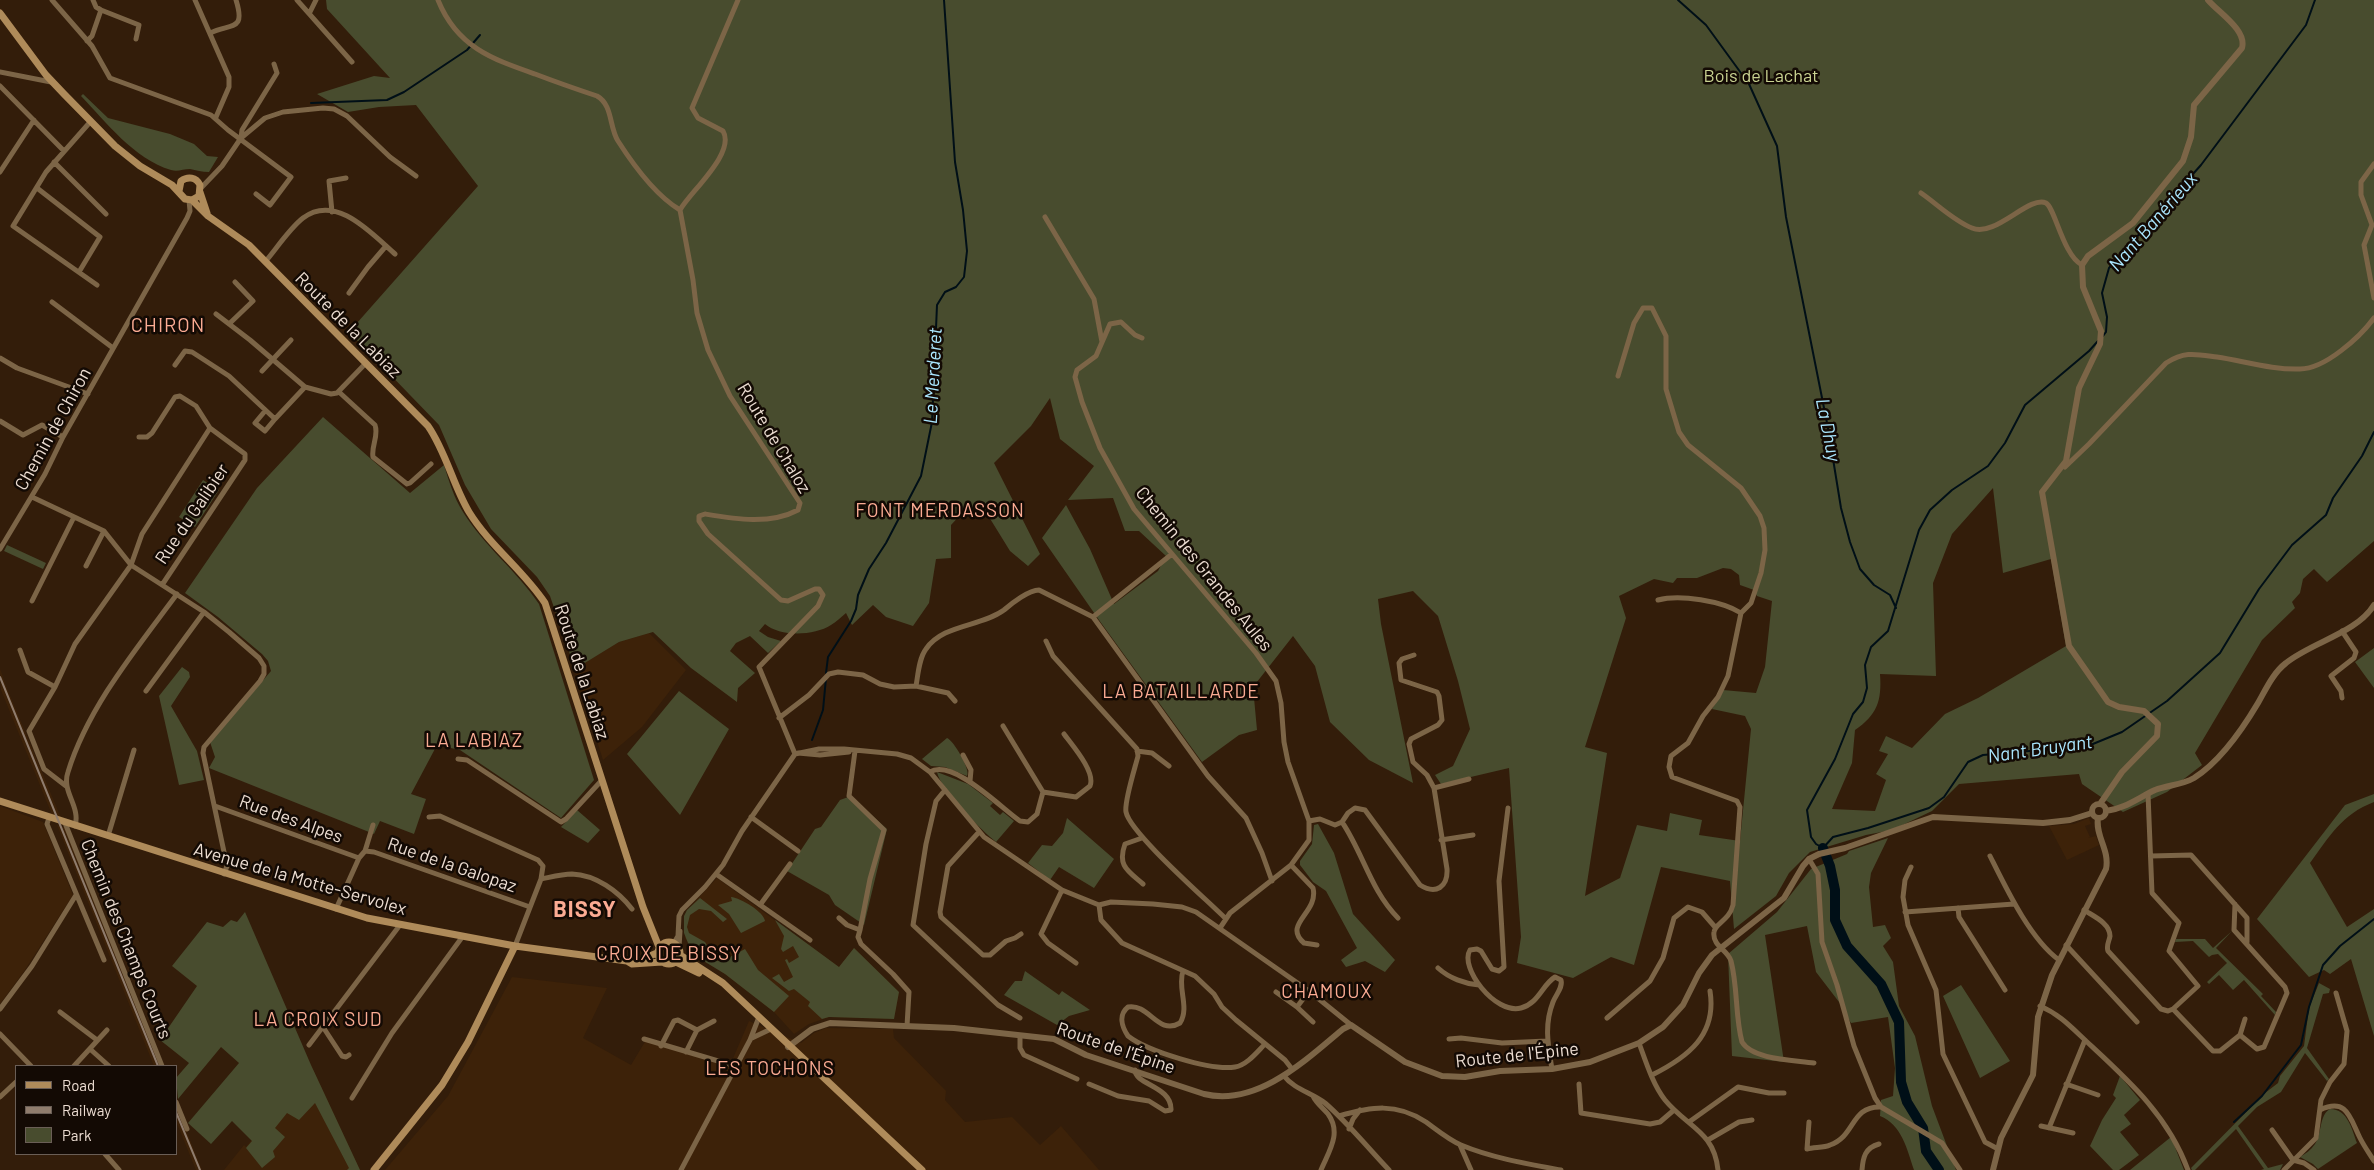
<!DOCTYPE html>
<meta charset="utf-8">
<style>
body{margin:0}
#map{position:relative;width:2374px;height:1170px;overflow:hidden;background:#331d0a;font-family:Barlow,sans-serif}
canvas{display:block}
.legend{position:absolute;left:15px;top:1065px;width:162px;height:90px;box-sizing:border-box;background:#130a04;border:1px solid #6a5e56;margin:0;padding:6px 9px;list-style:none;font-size:15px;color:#ecddd2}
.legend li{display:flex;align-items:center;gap:10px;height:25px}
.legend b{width:25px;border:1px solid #6a5e56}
</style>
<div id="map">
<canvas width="2374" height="1170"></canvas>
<ul class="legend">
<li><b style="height:6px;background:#af8b5a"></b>Road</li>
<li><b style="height:6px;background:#8f7c6d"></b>Railway</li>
<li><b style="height:14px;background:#484c2e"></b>Park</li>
</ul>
</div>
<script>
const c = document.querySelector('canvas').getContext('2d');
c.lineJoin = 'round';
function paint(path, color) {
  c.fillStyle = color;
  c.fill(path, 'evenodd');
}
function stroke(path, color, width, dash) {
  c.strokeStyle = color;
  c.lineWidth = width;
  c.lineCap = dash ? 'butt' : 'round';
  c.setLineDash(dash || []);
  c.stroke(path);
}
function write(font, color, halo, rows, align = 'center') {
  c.font = font + ' Barlow,sans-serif';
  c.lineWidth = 5;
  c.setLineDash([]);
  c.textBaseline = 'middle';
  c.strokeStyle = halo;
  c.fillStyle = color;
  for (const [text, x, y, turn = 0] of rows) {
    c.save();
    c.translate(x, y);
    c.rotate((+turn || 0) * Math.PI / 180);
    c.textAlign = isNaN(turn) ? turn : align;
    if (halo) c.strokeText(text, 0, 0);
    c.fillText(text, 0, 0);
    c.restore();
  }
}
paint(new Path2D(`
 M649 633 686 670 642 727 603 760 574 669 619 642Z
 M0 669 6 686 61 818 53 817 1 690Z
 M0 806 43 822 73 895 25 970 0 1004Z
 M2089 818 2091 824 2085 826 2090 837 2088 838 2096 836 2099 845 2067 860 2049 826 2074 824Z
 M57 825 65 828 160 1066H154Z
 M717 878 839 967 854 948 899 992 894 1019 829 1017 809 1024 794 1034 774 1012 725 974 702 960 685 938 684 916 687 910Z
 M512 977 607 988 583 1038 631 1065 646 1040 731 1063 749 1021 801 1043 814 1033 826 1028 893 1029 894 1038 946 1091 945 1100 965 1122 1012 1117 1040 1145 1061 1126 1099 1170H385L448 1096Z
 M311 1065 360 1170H224L244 1145 246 1147Z
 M176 1105 202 1170H196L176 1121Z`), '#3d2209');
paint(new Path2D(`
 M326 0H2374V541L2327 582 2314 569 2303 579 2300 593 2292 602 2295 608 2262 640 2195 753 2202 765 2167 792 2123 812 2082 784 2079 774 1959 784 1932 811 1892 830 1866 835 1810 852 1789 873 1776 896 1734 929 1730 881 1661 867 1634 965 1611 957 1573 978 1517 963 1521 937 1509 768 1441 784 1435 775 1453 766 1470 729 1458 681 1438 616 1413 591 1378 599 1381 624 1413 783 1369 760 1330 722 1315 666 1293 636 1253 687 1257 730 1239 735 1202 762 1099 620 1042 538 1066 505 1090 549 1114 604 1158 571 1166 556 1139 531H1125L1113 498 1068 500 1094 466 1060 439 1050 398 1031 426 994 463 1040 554 1028 566 1010 551 981 504 964 511 951 525V558L936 559 929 603 913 626 886 617 873 605 852 625 846 613C841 617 836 622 831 625 814 636 780 637 765 624L759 631 768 637 781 641 768 653 750 636 736 643 730 651 755 673 738 688 737 702 691 668 653 632 619 642 575 669 550 596 537 577 491 529 465 485 439 425 349 332 478 186 416 105 379 107 348 112 317 94 374 76 390 78 327 9ZM1993 488 2003 573 2051 559 2066 646 1978 698 1945 714 1912 748 1886 736 1879 751 1888 754 1876 774 1886 780 1875 811 1832 809 1852 763 1855 730C1877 715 1882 701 1880 674L1936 676 1933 583 1952 534ZM1723 568 1731 569 1739 575 1740 585 1754 590 1757 596 1772 601 1765 667 1756 693 1723 690 1712 709 1745 716 1751 729 1740 841 1699 835 1702 820 1670 813 1667 831 1637 825 1620 878 1585 896 1607 753 1585 747 1626 618 1619 596 1654 579 1673 583 1677 578H1697Z
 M83 94 108 118 170 134 194 144 207 156 218 157 209 172C202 172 196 170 190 169 183 169 178 172 171 170 134 159 106 122 81 96Z
 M323 417 410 493 444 465C449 481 454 498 463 512 484 546 517 571 539 604L594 780 561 818 460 750 437 745 411 794 426 799 414 834 380 821 374 834 209 768 215 757 210 742 271 671 268 661 262 654 218 617 185 593 257 488Z
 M203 480 219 490 195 527 179 517Z
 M7 545 46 563 43 569 4 551Z
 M2374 648V688L2355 662Z
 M182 667 189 672 190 677 171 706 197 751 204 780 179 785 159 696Z
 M679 691 729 729 680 815 627 754Z
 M947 738C954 741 971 770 967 776L945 767 931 766 922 759Z
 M937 772 968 784 993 803 990 806 1000 815 1003 812 1014 821 996 842C982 831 940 789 937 772Z
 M2374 794V802C2342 814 2329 837 2310 863L2347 927 2374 909V1036L2351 959 2330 974 2324 970 2309 977 2257 919 2345 805Z
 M851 796 887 829 864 925 835 905 829 895 787 871 815 829 821 827 840 800Z
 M577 810 600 830 588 843 561 827Z
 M1067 818 1114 859 1094 888 1059 867 1050 880 1028 863 1042 845 1052 846 1063 833Z
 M1318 824 1334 853 1353 914 1395 960 1385 972 1365 961 1346 967 1341 960 1357 948 1326 891 1313 882 1300 865V861L1312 844 1314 825Z
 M1888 838 1871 873 1869 887 1873 927 1885 925 1891 938 1883 946 1893 962 1899 1006 1915 1036 1932 1106 1956 1170H1914C1907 1149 1902 1125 1880 1116L1881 1100 1893 1096 1895 1068 1888 1017 1851 1023 1839 1002 1816 972 1807 926 1765 935 1784 1062 1732 1056 1728 954 1777 912 1811 869 1847 854 1849 851Z
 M731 897C741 898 764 912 765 921L741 933 729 914 718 905 732 901Z
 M700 898 727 919 723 922 711 911 699 909 690 915 687 927 689 933 705 942 716 961 724 960 745 949 758 970 789 996 774 1012 725 974 702 960 688 943 684 933V916L687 910Z
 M245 912 311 1065 360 1170H347L349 1168 315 1103 299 1120 287 1113 275 1128 285 1137 273 1151 275 1157 262 1168 246 1148 252 1141 232 1121 211 1144 188 1123 239 1063 221 1047 178 1099 176 1078 189 1063 160 1040 197 986 172 966 207 922 223 927 231 920 237 922Z
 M775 920 839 967 854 948 899 992 894 1019 829 1017 822 1019 808 1006 810 1002 794 989 789 991 772 978 779 974 784 982 793 977 785 960 787 959 789 963 799 957 793 946 783 952 781 949 784 936Z
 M2232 931 2216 948 2263 994 2261 996 2276 1012 2275 1015 2244 980 2233 990 2219 975 2209 984 2207 982 2227 963 2218 954 2212 955 2209 957 2193 941 2175 942 2176 939H2205L2213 948Z
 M1025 971 1059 995 1062 991 1090 1010 1069 1016 1057 1025 1004 995 1015 981H1022Z
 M2319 983 2330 989 2329 993 2323 994 2307 1048 2329 1079 2327 1081 2305 1053 2281 1092 2257 1107 2238 1126 2268 1168 2283 1164 2280 1170H2261L2264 1169 2236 1129 2195 1170H2192L2191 1168 2265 1093 2278 1083 2280 1076 2304 1046 2309 1008Z
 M1961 985 2010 1061 1980 1078 1943 996Z
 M2120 1076 2140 1100 2124 1115 2131 1124 2120 1132 2139 1155 2119 1170H2113L2090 1146 2102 1120 2116 1098 2113 1095Z
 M2330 1109C2348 1109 2352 1130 2357 1143L2318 1169 2313 1164 2300 1157C2305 1154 2311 1150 2315 1144 2322 1134 2319 1115 2330 1109Z
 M2171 1137 2184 1170H2130Z`), '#484c2e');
stroke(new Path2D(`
 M1678 0 1706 25 1749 84 1777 146 1786 217 1828 428 1841 508 1850 542 1860 569 1874 585 1890 595 1896 608
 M311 103 387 100 404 92 467 50 480 35
 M2103 336 2106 332 2107 317 2102 293 2109 268 2201 165 2306 25 2315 0
 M2098 341 2089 351 2025 405 2005 443 1988 466 1952 490 1930 510 1919 530 1888 631 1871 647 1865 665 1867 688 1863 702 1853 714 1835 759 1807 810 1811 837 1816 844 1823 848 1833 837 1868 828 1929 808 1944 797 1968 762 1983 755 2088 746 2122 732 2167 701 2220 653 2259 589 2292 545 2326 515 2333 498 2362 456 2374 432
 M826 673 828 657 851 621 856 609 858 595 869 569 886 543 921 476 932 422 937 305 945 292 956 287 964 277 967 251 963 210 955 162 944 0
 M812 740 823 710 826 678
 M2234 1122 2262 1096 2301 1045 2309 1007 2323 965 2340 946 2374 919`), '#000f17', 2);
stroke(new Path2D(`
 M1823 848 1830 866 1835 890V920L1847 946 1881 984 1899 1022 1901 1082 1907 1102 1923 1128 1926 1151 1939 1170`), '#000f17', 10);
stroke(new Path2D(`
 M52 0 92 46 110 78 211 115 228 130 291 177 270 205 256 194
 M93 0 96 7 101 10 139 25 136 39
 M195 0 229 77V87L216 117
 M297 0 352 62
 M438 0C457 47 492 59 535 74 556 82 576 89 597 96 613 105 609 127 618 141 634 166 655 195 680 210
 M738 0 692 108 698 118 723 131C736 153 690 192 680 210L693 280 697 313 708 350 730 396 800 503 798 510C770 525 735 519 705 514L699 516V521L708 534 781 600 788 601 815 589H819L823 595 818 606 759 667 795 754
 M310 12 316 0
 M210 33C231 23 246 32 236 0
 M87 41 92 36 101 10
 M0 72 51 82
 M0 86 64 151
 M91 121 46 172 13 226 97 285
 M241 138 242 130 277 73 274 64
 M54 162 106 214
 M2374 164 2361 182V195L2372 225 2364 245 2374 298
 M0 172 34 120
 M37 188 100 237 79 272
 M201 188 222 166 241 138 265 118 283 112 323 108 334 109 347 116 390 157 416 176
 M1921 193C1937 204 1954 221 1972 228 1995 238 2029 195 2046 203 2055 208 2063 255 2082 265
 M332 212 329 181 346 178
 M1045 217 1094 299 1102 342
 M265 262C277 248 289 229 303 218 336 193 372 234 395 254
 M349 293 368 267 386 246
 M52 302 113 348
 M216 314 250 340 305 387
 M229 324 253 301 235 282
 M1142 338 1135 335 1121 322 1110 324 1096 356 1077 370 1075 377 1082 402 1100 448 1134 509 1256 653 1276 681 1281 703 1284 742 1288 762 1309 821V840L1291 865 1230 913 1220 928
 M0 358 17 368 88 394
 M175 365 185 351 192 352 229 376 275 419 305 387 331 394 337 393 365 364
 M262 371 291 340
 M1618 376 1634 323 1643 308H1652L1666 336V389L1679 432 1688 445 1741 488 1760 516 1764 528 1765 550 1761 573 1751 603 1741 613
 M339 392 375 425C379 436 371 446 373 457L407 484 410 483 431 464
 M265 411 255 423 265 431 275 419
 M0 421 23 435 42 425 63 437
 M139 437H147L152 433 175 397 180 396 196 406 210 428 245 454V460L162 585
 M2065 467 2089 444 2166 363C2185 351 2195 354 2217 357 2244 361 2273 370 2300 369 2325 369 2360 337 2374 318
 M32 497 104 531 131 565 204 612 229 632 259 658 264 666V674L260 681 204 747 203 753 227 866 224 874
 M0 549 45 474 63 437 187 218 190 211 189 200
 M86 566 104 531
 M1658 600C1680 594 1722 601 1741 613L1728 676 1718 697 1703 716 1688 743 1671 756 1669 767 1672 777 1737 801 1740 807 1733 905C1729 921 1715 923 1714 932 1712 946 1728 950 1731 961 1738 988 1735 1016 1742 1042 1753 1060 1794 1060 1814 1063
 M32 601 74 517
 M1093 617 1172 554
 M1046 641 1053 656 1137 749 1138 756C1135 768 1124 802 1126 812 1130 833 1206 899 1225 918
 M20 650 28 672 55 687
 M916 686 948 693 955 701
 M146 691 204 612
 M2342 698 2341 691 2331 676 2354 658 2356 652 2342 631
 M779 718 809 695 829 674 838 672 863 675 880 684 894 687 916 686C918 675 919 658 926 649 943 624 981 627 1004 610 1012 603 1029 590 1039 590L1093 617 1208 776 1246 818 1262 853 1272 881
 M1003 726 1043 792
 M1137 751 1152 753 1169 766
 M798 753 820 755 849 752
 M795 754 819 749H844L897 754 911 758 930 772 984 837 1062 890 1099 905 1111 902 1153 904 1182 907 1196 912 1309 991 1351 1025
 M963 755 971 770 970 781
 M458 759 467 760 561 822 566 819 602 780
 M930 772C953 758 1002 809 1020 821L1028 822 1037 814 1043 792 1076 797 1090 786C1096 772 1072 745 1064 734
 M66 786 44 769 29 731 55 687 75 644 131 565 142 534 210 428
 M1434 788 1469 779
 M945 790 936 801 926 844 913 925 998 1005 1020 1018
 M2148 794 2152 893 2179 923 2169 951 2198 986 2173 1009
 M215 806 359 858
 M1508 808 1499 881 1504 967 1499 971 1492 969 1481 951 1477 949 1470 950C1459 967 1495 1015 1521 1008 1539 1003 1542 985 1555 977L1561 980C1563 988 1556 994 1553 1002 1544 1025 1548 1045 1552 1069
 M429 817 440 816 538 860 543 866 541 879 515 946
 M751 817 798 851
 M49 818 47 824 104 960
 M1309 821 1320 819 1335 825 1342 822 1348 813 1355 808 1365 810 1420 885C1436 895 1448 887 1447 869L1434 788 1427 775 1413 762 1409 744 1411 739 1438 725 1442 720 1439 696 1437 692 1401 680 1399 663 1402 659 1414 655
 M1342 822C1363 853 1371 891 1398 918
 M65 823 162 1066
 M75 826C81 806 61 792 68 772 88 707 137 648 177 594
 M979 832 948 866 940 912 941 917 983 955H990L1006 941 1015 938 1021 934
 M108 836 134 750
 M1142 838 1125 844C1117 866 1128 871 1143 884
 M1441 840 1473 835
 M365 851 374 852 530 907
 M1990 856C2006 888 2030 939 2059 960
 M2151 856 2191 855 2247 918V942
 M1809 859 1818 874 1822 942 1837 985 1854 1046 1875 1098 1881 1107 1942 1143 1960 1170
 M1291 865 1313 888C1319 913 1282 924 1304 943L1317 945
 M1911 867 1905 880 1903 897 1908 925 1936 990 1943 1054 1985 1142 1998 1149
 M716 874 810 940
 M541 879C551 877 562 874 572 874 596 875 618 891 632 909
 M1062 890 1041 934 1048 943 1076 963
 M760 905 790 864
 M1099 905 1101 920 1122 943 1195 976 1214 994 1222 1007 1236 1020 1285 1060 1292 1069
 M1958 908 1959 917 2005 990
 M336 909 359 858 365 851 373 825
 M2084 910C2093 916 2110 923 2110 936 2109 942 2106 945 2108 951L2161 1009 2168 1011 2173 1009 2213 1051H2220L2240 1035 2257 1049 2264 1047 2287 993 2285 987 2234 930 2235 904
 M1905 912 2014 904
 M839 918 847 925 860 930 870 879 884 830 849 796 855 751
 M860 930 858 937 861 944 893 974 909 992 907 1026
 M674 943 678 936 679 916 682 910 705 887 723 865 742 831 795 754
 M2066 945 2137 1022
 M679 947 680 931
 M1438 968C1449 978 1465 984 1479 985
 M1183 971C1177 988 1190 1007 1180 1023 1158 1036 1149 1003 1128 1007 1118 1015 1122 1027 1128 1036 1147 1051 1211 1071 1235 1067 1247 1065 1257 1052 1265 1044
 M1276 992 1297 1007 1313 1022
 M2040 1006C2059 1014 2071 1027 2086 1041 2128 1080 2168 1115 2188 1170
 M1297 1007 1309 991
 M0 1009 32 966 76 895
 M60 1012 97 1040
 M1607 1018 1650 981 1663 958 1674 918 1688 907 1702 912 1715 927
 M323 1027 342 1056 346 1057 349 1055
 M0 1034 31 1066
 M2240 1035 2245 1019
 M1020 1036V1048L1024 1055 1077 1079
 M752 1038 771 1029
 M644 1039 735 1066
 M1449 1039 1461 1038 1502 1043 1547 1041
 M1639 1043C1646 1062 1653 1085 1665 1100 1687 1127 1714 1131 1718 1170
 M309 1045 400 925
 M661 1046 674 1021 678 1020 697 1030
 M90 1049 109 1066
 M686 1052 697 1030 714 1021
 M74 1066 107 1030
 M1652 1075C1688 1057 1717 1035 1710 991
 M1284 1076C1294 1089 1312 1093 1325 1103 1348 1123 1368 1148 1389 1170
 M1089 1084 1118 1096 1149 1101 1165 1111 1171 1110C1172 1086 1135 1085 1135 1070
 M1579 1084 1581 1113 1650 1124 1660 1122 1674 1110
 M2066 1084 2098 1095
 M1313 1096C1316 1103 1323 1108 1328 1114 1342 1133 1329 1151 1321 1170
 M0 1097 16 1082
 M352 1098 392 1033 463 936
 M176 1102 187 1129
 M2320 1110C2347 1097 2350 1118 2360 1138 2364 1146 2369 1153 2374 1161
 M1339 1116C1371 1107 1396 1102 1426 1122 1437 1130 1449 1140 1461 1145 1492 1158 1528 1164 1561 1170
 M1689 1122 1738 1087 1769 1093H1784
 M1809 1122 1807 1149C1814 1147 1824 1148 1830 1145 1856 1136 1850 1106 1881 1107
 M2041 1126 2073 1133
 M2049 1128 2085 1040
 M1349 1129 1353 1119 1360 1110
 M2272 1130 2293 1160 2304 1163 2314 1170
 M1708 1140 1739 1122 1752 1120
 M1460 1145 1471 1170
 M105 1154 119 1170
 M681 1170 750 1040 759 1017
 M1862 1170C1863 1157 1865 1148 1879 1144
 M2284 1170 2316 1138 2321 1100 2330 1082 2344 1064 2347 1031 2336 993`), '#7c6547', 5);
stroke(new Path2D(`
 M2100 804 2122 772 2157 736 2158 724 2144 711 2119 707 2108 702 2069 646 2042 492 2066 461 2079 388 2100 344 2101 331 2083 287 2082 265 2088 256 2133 223 2183 161 2191 137 2194 105 2242 48C2247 30 2219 13 2208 0
 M2092 811a7 7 0 1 1 14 0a7 7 0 1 1-14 0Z
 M2106 811C2124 809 2138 798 2155 790 2168 785 2182 785 2194 778 2221 761 2242 730 2258 703 2266 689 2273 673 2286 663 2312 642 2357 633 2374 605
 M788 1047 812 1029 830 1023 954 1028 1054 1039 1086 1055 1204 1094C1257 1107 1306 1060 1343 1029L1351 1025 1405 1062 1442 1076 1465 1077 1500 1071 1552 1069 1590 1062 1639 1043 1663 1027 1683 1005 1699 973 1712 955 1784 898 1803 866 1809 859 1819 854 1845 848 1933 817 2043 823 2070 820 2092 813
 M1993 1170 2001 1138 2033 1075 2038 1017 2052 975 2106 869C2110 850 2095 836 2098 818`), '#7c6547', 6);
stroke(new Path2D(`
 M0 13 46 75 64 94 115 146 140 166 172 185 185 199 192 200 199 196 200 185C196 177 188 176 181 181L179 191
 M200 192 207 213
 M192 200 208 216 249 245 428 426C446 452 453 485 469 512 490 546 523 570 545 603L643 907 659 947
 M0 801 367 918 515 946 627 961 632 964 662 962
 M658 953a11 11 0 1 1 22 0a11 11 0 1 1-22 0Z
 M680 955 723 983 922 1170
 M638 961 657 953
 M676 962 699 973
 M374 1170 442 1085 468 1042 515 946`), '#af8b5a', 7);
stroke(new Path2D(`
 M0 677 158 1066
 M176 1112 200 1170`), '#8f7c6d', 2);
write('18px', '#c9d291', '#130a04', [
 ["Bois de Lachat",1761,76]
]);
write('18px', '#ecddd2', '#130a04', [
 ["Route de la Labiaz",348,325,45],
 ["Chemin de Chiron",53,429,-61],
 ["Route de Chaloz",774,438,59],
 ["Rue du Galibier",192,514,-56],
 ["Chemin des Grandes Aules",1204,569,51],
 ["Route de la Labiaz",582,672,72],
 ["Rue des Alpes",291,819,20],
 ["Rue de la Galopaz",452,865,19],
 ["Avenue de la Motte-Servolex",300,879,16],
 ["Chemin des Champs Courts",126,939,68],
 ["Route de l'Épine",1116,1048,19],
 ["Route de l'Épine",1517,1055,-6]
]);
write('italic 19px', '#aae6fe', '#130a04', [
 ["Nant Banérieux",2153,222,-49],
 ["Le Merderet",933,376,-87],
 ["La Dhuy",1828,430,79],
 ["Nant Bruyant",2040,749,-8]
]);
c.letterSpacing = '1px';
write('19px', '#fbab93', '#130a04', [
 ["FONT MERDASSON",940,511],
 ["LA BATAILLARDE",1181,692],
 ["LA LABIAZ",474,741],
 ["CROIX DE BISSY",669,954],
 ["CHAMOUX",1327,992],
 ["LA CROIX SUD",318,1020],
 ["LES TOCHONS",770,1069]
]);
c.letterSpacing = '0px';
c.letterSpacing = '1px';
write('20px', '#fbab93', '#130a04', [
 ["CHIRON",168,325]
]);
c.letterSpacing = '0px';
c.letterSpacing = '1px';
write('bold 22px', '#fbab93', '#130a04', [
 ["BISSY",585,910]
]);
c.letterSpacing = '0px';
</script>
